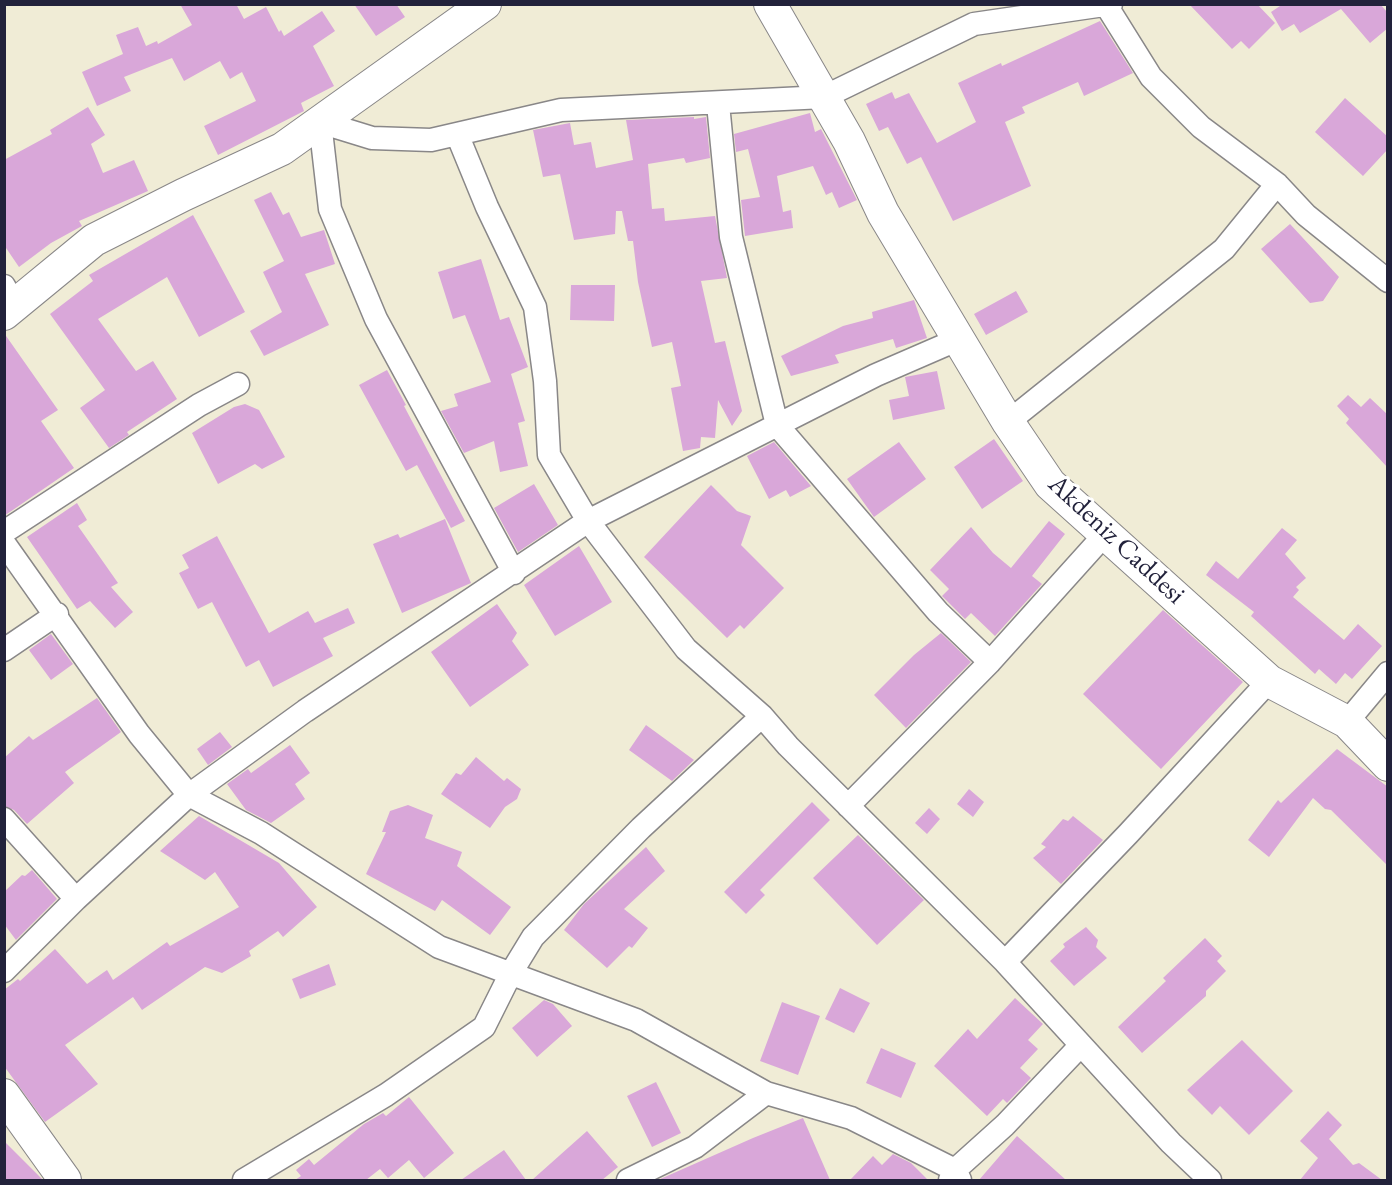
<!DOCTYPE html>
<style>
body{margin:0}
#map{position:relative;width:1392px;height:1185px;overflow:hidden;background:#f0ecd6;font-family:"EB Garamond",serif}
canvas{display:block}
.frame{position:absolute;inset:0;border:6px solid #22223b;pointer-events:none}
</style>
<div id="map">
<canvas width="1392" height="1185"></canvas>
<div class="frame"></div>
</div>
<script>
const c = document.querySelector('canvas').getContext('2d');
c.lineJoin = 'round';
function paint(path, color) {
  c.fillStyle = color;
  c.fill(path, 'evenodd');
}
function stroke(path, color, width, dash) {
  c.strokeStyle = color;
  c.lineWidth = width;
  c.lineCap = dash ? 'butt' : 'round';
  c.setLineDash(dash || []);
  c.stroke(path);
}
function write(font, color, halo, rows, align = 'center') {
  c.font = font + ' "EB Garamond",serif';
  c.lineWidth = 6;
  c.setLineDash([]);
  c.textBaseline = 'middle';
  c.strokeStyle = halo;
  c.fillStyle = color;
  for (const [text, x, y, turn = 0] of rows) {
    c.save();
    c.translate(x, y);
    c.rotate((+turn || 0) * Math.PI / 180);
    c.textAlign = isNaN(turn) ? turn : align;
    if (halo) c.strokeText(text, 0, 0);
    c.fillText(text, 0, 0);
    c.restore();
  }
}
paint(new Path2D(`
 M180 4H236L244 19 266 7 279 32 281 30 284 36 322 11 335 31 313 46 334 86 301 103 304 111 218 155 204 126 256 101 242 72 230 79 220 61 184 81 172 58 124 77 131 91 97 106 82 72 123 54 116 35 138 27 146 46 157 41 158 44 192 25Z
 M354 4H396L405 17 376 36Z
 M1189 4H1257L1275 23 1249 49 1241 41 1232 49Z
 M1283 4H1380L1388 13V28L1370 43 1341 9 1300 33 1294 24 1282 31 1271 12Z
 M1100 21 1133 73 1084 96 1078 82 1022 107 1025 113 1005 122 1031 186 953 221 921 157 907 164 888 127 879 131 866 104 892 92 895 99 909 93 937 143 976 122 958 83 1001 63 1002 66Z
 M1345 98 1388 137V149L1363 176 1315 132Z
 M88 107 105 135 91 144 103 173 134 160 148 191 79 221 82 226 51 243 19 267 4 245V160L52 134 50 130Z
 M810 113 815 132 821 129 857 200 839 208 832 192 826 195 813 166 777 176 783 212 791 210 793 228 745 236 741 200 760 197 748 149 736 152 734 134Z
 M694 117V119L706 117 710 158 686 163 684 158 648 164 652 209 664 208 665 221 715 216 727 278 701 281 715 343 725 341 742 411 732 426 718 400 715 438 701 437 700 448 683 451 671 388 681 386 672 342 652 347 638 282 633 241H628L622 211H616L615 234 574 240 560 174 543 177 533 130 570 123 574 145 591 142 596 168 633 160 626 120Z
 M271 192 283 215 289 212 301 237 324 230 335 264 305 274 329 325 264 356 250 331 282 312 263 272 284 261 254 200Z
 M193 215 245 312 199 337 167 277 98 319 136 371 153 361 177 399 127 432 129 435 109 448 80 408 105 390 50 314 93 281 89 275Z
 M1290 224 1339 277 1323 301 1310 303 1261 249Z
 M481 259 500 320 509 317 528 367 511 374 525 421 518 423 528 466 500 472 494 441 464 453 441 411 458 406 454 394 491 382 465 315 453 319 438 272Z
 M571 285H615L614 321 570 320Z
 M1016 291 1028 312 986 335 974 314Z
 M914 300 927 338 896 348 893 339 835 355 839 363 791 376 781 356 843 326 873 318 872 312Z
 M4 333 58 410 41 421 74 468 4 516Z
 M387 370 406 405 404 406 465 521 451 528 417 465 406 471 359 385Z
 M937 371 945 409 893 420 889 400 909 396 905 377Z
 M1348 395 1361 407 1370 398 1388 415V468L1346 423 1349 419 1337 406Z
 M245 404 259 410 285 457 262 469 255 464 218 484 192 433 234 407Z
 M994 439 1023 481 982 509 954 467Z
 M774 442 811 486 790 497 786 490 769 499 747 456Z
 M899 442 926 479 874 517 847 479Z
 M534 484 558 525 518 552 494 508Z
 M711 485 737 511 751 516 741 545 784 588 744 629 740 625 727 638 644 557Z
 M77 503 87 520 78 526 118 583 111 587 133 612 115 628 90 601 77 609 27 537Z
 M445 519 471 583 402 613 373 544 398 534 400 538Z
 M1049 521 1065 534 1032 576 1042 584 995 636 971 613 965 619 942 596 949 589 930 570 971 527 993 553 1011 568Z
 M1282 528 1297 540 1285 554 1306 578 1296 587 1299 590 1293 597 1344 640 1358 624 1382 646 1352 679 1345 673 1336 684 1319 669 1315 674 1251 616 1254 612 1206 575 1216 561 1238 579Z
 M217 536 269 633 308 611 315 623 348 608 355 623 323 638 333 656 273 687 259 660 246 667 212 602 198 609 179 573 189 568 182 555Z
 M579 546 612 602 555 636 524 585Z
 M497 604 517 633 512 641 529 665 470 707 431 652Z
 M1163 610 1243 682 1161 769 1083 694Z
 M941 633 971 662 906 728 874 695 914 655Z
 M51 634 73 664 51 680 29 650Z
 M97 698 121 732 65 772 74 783 27 824 14 810 4 806V758L29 736 33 740Z
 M646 725 694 760 672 781 629 750Z
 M220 732 232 747 208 765 197 749Z
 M290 745 310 773 295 784 305 799 271 823 246 810 227 784 248 769 251 773Z
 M1337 749 1388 787V866L1331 810 1325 809 1313 798 1269 857 1248 840 1278 800 1281 803Z
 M476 757 504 781 507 778 521 789 517 799 505 807 490 828 441 794 456 773 461 775Z
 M969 789 984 802 973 817 957 804Z
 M812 802 830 820 760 890 765 895 746 914 724 892Z
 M408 805 433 815 425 838 462 852 457 866 511 907 490 935 442 900 435 911 366 874 386 832H382L390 811Z
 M929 808 940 819 927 834 915 823Z
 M199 816 279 863 317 907 283 937 278 931 249 951 251 956 222 973 205 967 142 1010 133 997 65 1045 98 1084 45 1122 4 1066V990L18 979 20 981 55 949 87 984 107 970 113 980 167 942 170 946 239 907 215 872 205 880 160 851Z
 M1073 816 1103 840 1061 884 1033 858 1046 847 1041 844 1063 819 1068 821Z
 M858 835 924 900 877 945 813 878Z
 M646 847 665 871 624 909 648 928 632 948 629 946 607 968 564 930 584 904Z
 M32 870 57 899 16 940 4 924V892L22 875 25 876Z
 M1086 927 1098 940 1096 947 1107 958 1074 986 1050 961 1065 947 1063 944Z
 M1205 938 1222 956 1217 961 1226 971 1206 991V996L1142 1053 1118 1027 1166 981 1163 978Z
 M329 964 336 985 300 999 292 979Z
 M840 988 870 1003 854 1033 825 1019Z
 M1015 998 1043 1024 1028 1040 1038 1049 1020 1068 1031 1078 1007 1103 1003 1099 987 1116 934 1066 968 1029 977 1039Z
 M544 1000 553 1004 572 1026 537 1057 512 1028Z
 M782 1002 820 1016 798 1075 760 1061Z
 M1242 1040 1293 1091 1249 1135 1220 1106 1212 1115 1187 1090Z
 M881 1048 916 1063 901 1098 866 1083Z
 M656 1082 681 1133 652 1147 627 1096Z
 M409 1097 454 1153 424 1178 409 1160 388 1178 380 1169 366 1180H295L301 1176 296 1170 309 1159 314 1165 364 1124 383 1113 386 1116Z
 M1328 1111 1342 1125 1329 1139 1353 1165 1359 1163 1382 1180H1300L1318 1158 1300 1141Z
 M803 1118 830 1180H658L753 1138Z
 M587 1131 618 1167 602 1180H532Z
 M1017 1136 1066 1180H979Z
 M4 1141 43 1180H4Z
 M504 1150 526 1180H461Z
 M893 1154 911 1163 928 1180H850L873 1156 882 1165Z`), '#d9a7d9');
const street = new Path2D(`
 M1106 5 1151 77 1201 127 1277 184 1306 215 1388 281
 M718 104 731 237 777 425 938 612 990 662
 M457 134 487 207 535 307 545 381 549 455 588 521 686 649 762 716 788 746 1005 962 1171 1143 1210 1180
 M4 286 15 305
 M1008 422 1224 249 1277 184
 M4 532 199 405 238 384
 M4 543 139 734 189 795 261 833 439 947 636 1020 766 1093 851 1118 955 1170 960 1180
 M514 573 376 319 330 209 320 122 372 138 431 140 561 110 824 97 974 24 1111 4
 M4 650 57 614
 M1347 722 1388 673
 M848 806 990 662 1107 532
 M4 819 76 899
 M1005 962 1128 834 1269 681
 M4 971 76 899 189 795 305 711 588 521 876 375 959 339
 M244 1180 386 1095 484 1027 511 973 533 937 641 828 762 716
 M628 1180 695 1147 766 1093
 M950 1180 955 1170 1005 1125 1081 1045`);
const secondary = new Path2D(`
 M770 4 849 141 883 213 1008 422 1050 484 1269 681 1347 722 1388 765
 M4 314 94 240 183 195 282 149 485 4
 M4 1095 65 1180`);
stroke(street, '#898788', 25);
stroke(secondary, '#898788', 34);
stroke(street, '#fff', 22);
stroke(secondary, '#fff', 32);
write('27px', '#22223b', '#fff', [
 ["Akdeniz Caddesi",1116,540,43]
]);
</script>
